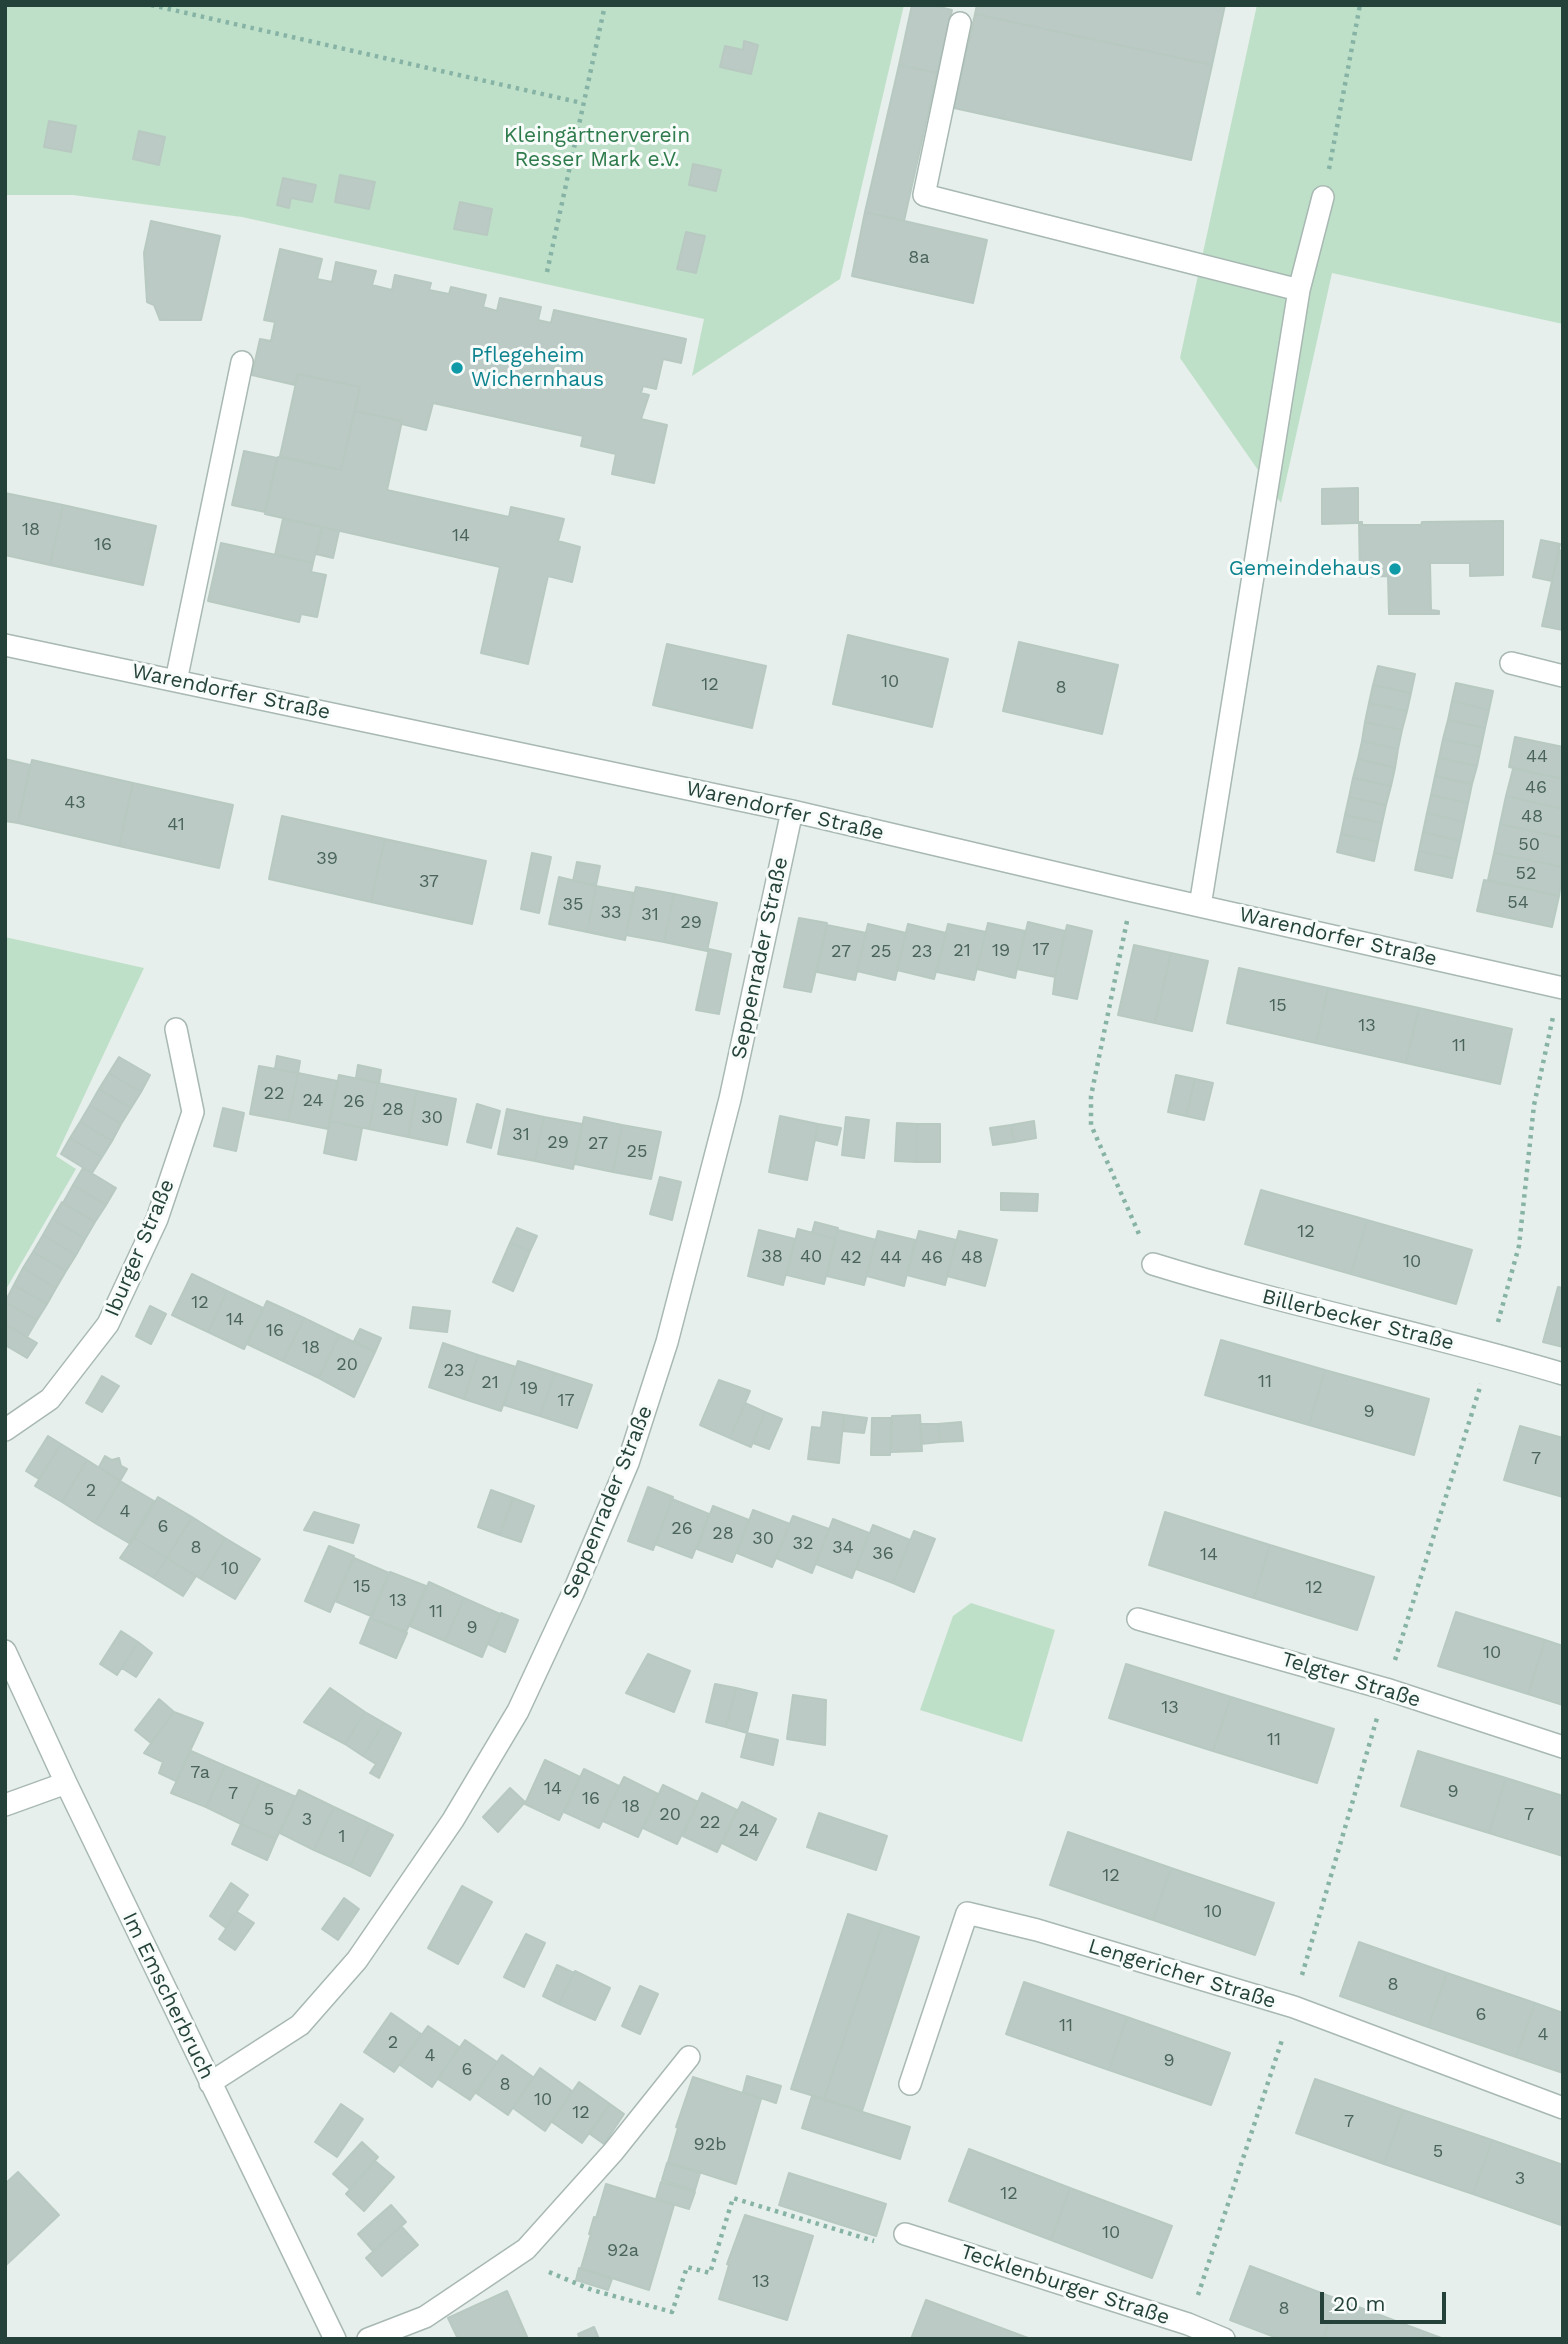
<!DOCTYPE html>
<meta charset="utf-8">
<style>
body{margin:0}
#map{position:relative;width:1568px;height:2344px;overflow:hidden;background:#e6efeb;font-family:"Work Sans",sans-serif}
canvas{display:block}
.frame{position:absolute;inset:0;border:7px solid #24423a;pointer-events:none}
.scale{position:absolute;left:1320px;top:2292px;width:126px;height:32px;box-sizing:border-box;border:4px solid #24423a;border-top:0;padding-left:9px;font-size:21px;line-height:24px;white-space:nowrap;color:#24423a;-webkit-text-stroke:5px #f7fbf9;paint-order:stroke}
</style>
<div id="map">
<canvas width="1568" height="2344"></canvas>
<div class="frame"></div>
<div class="scale">20 m</div>
</div>
<script>
const c = document.querySelector('canvas').getContext('2d');
c.lineJoin = 'round';
function paint(path, color) {
  c.fillStyle = color;
  c.fill(path, 'evenodd');
}
function stroke(path, color, width, dash) {
  c.strokeStyle = color;
  c.lineWidth = width;
  c.lineCap = dash ? 'butt' : 'round';
  c.setLineDash(dash || []);
  c.stroke(path);
}
function write(font, color, halo, rows, align = 'center') {
  c.font = font + ' "Work Sans",sans-serif';
  c.lineWidth = 6;
  c.setLineDash([]);
  c.textBaseline = 'middle';
  c.strokeStyle = halo;
  c.fillStyle = color;
  for (const [text, x, y, turn = 0] of rows) {
    c.save();
    c.translate(x, y);
    c.rotate((+turn || 0) * Math.PI / 180);
    c.textAlign = isNaN(turn) ? turn : align;
    if (halo) c.strokeText(text, 0, 0);
    c.fillText(text, 0, 0);
    c.restore();
  }
}
paint(new Path2D(`
 M5 5H904L840 279 692 376 704 319 242 217 73 195H5Z
 M1257 5H1563V324L1332 273 1281 503 1180 358Z
 M5 937 144 968 56 1156 76 1169 5 1291Z
 M971 1603 1055 1630 1022 1742 920 1710 953 1616Z`), '#bfe0c8');
const building = new Path2D(`
 M912 5H931L952 10 937 73 899 65Z
 M977 5H1225L1212 65 975 14Z
 M975 14 1212 65 1191 160 954 108Z
 M744 41 758 45 751 74 720 67 725 46 743 50Z
 M899 65 937 73 904 221 865 212Z
 M49 121 76 126 71 152 44 147Z
 M139 131 165 137 159 165 133 159Z
 M693 164 721 170 716 191 689 185Z
 M340 175 375 182 369 209 335 202Z
 M283 178 316 185 312 202 291 198 289 208 277 205Z
 M460 202 492 209 487 235 454 229Z
 M865 212 987 240 973 303 852 276Z
 M151 221 220 236 201 320H160L154 305 147 302 144 253Z
 M686 232 705 236 696 273 677 269Z
 M280 249 322 259 317 279 332 282 336 262 376 271 372 285 392 290 395 275 431 283 429 290 449 294 451 287 486 295 483 307 497 311 500 298 541 307 538 320 551 323 554 310 686 339 681 363 663 359 656 389 643 386 641 393 649 395 641 419 667 425 654 483 612 474 616 454 581 446 583 436 433 403 426 430 402 424V421L355 411 360 387 298 374 295 385 252 375 260 339 271 341 275 322 264 320Z
 M298 374 360 387 341 470 280 456Z
 M355 411 402 421 387 490 509 517 511 507 564 519 558 541 580 547 572 582 548 576 528 664 481 653 500 567 265 514 278 457 341 470Z
 M244 451 277 458 265 512 232 505Z
 M1358 488V523L1322 524V489Z
 M5 493 63 505 50 565 5 555Z
 M63 505 156 526 143 585 50 565Z
 M283 519 322 527 313 563 275 555Z
 M1503 521V575L1470 576V563H1430L1431 610 1439 611V614H1389L1388 576 1360 577 1359 522H1362V525H1421L1422 522Z
 M322 527 339 531 333 558 316 554Z
 M1541 540 1560 544 1552 581 1533 577Z
 M221 543 313 563 311 572 326 575 317 617 301 614 299 622 208 601Z
 M1559 550 1563 551V630L1542 626Z
 M848 635 948 659 932 727 833 704Z
 M1019 642 1118 665 1102 734 1003 711Z
 M667 644 766 666 752 728 653 705Z
 M1378 666 1415 674 1411 693 1373 685Z
 M1456 683 1493 691 1489 710 1452 701Z
 M1373 685 1411 693 1407 711 1369 703Z
 M1452 701 1489 710 1485 728 1448 720Z
 M1369 703 1407 711 1402 730 1365 722Z
 M1448 720 1485 728 1481 747 1443 739Z
 M1365 722 1402 730 1398 749 1362 741Z
 M1515 737 1563 747V779L1509 767Z
 M1443 739 1481 747 1477 766 1439 758Z
 M1362 741 1398 749 1395 768 1358 759Z
 M1439 758 1477 766 1472 784 1435 776Z
 M5 759 30 765 18 823 5 821Z
 M1358 759 1395 768 1391 786 1353 778Z
 M32 760 133 783 119 846 18 823Z
 M1513 769 1563 779V809L1506 796Z
 M1435 776 1472 784 1468 803 1431 795Z
 M1353 778 1391 786 1386 805 1349 797Z
 M133 783 233 805 219 868 119 846Z
 M1431 795 1468 803 1464 822 1427 813Z
 M1506 796 1563 809V838L1500 824Z
 M1349 797 1386 805 1382 823 1345 815Z
 M1427 813 1464 822 1460 841 1423 832Z
 M1345 815 1382 823 1378 842 1341 834Z
 M282 816 385 839 371 902 269 879Z
 M1500 824 1563 838V867L1494 853Z
 M1423 832 1460 841 1456 859 1419 851Z
 M1341 834 1378 842 1374 861 1337 852Z
 M385 839 486 861 472 924 371 902Z
 M1419 851 1456 859 1452 878 1415 870Z
 M532 853 551 857 539 913 521 909Z
 M1494 853 1563 867 1559 896 1488 880Z
 M577 862 600 866 596 885 573 881Z
 M559 877 596 886 587 932 549 924Z
 M1484 880 1559 896 1552 927 1477 911Z
 M596 886 634 893 625 940 587 932Z
 M636 887 674 894 664 942 626 935Z
 M674 894 717 903 707 951 664 942Z
 M799 918 827 923 811 992 784 987Z
 M1028 922 1065 931 1055 977 1017 969Z
 M988 923 1025 931 1015 978 977 969Z
 M868 924 906 933 895 980 857 971Z
 M908 924 946 933 934 979 897 970Z
 M948 924 986 932 974 980 937 972Z
 M827 925 866 933 855 980 817 972Z
 M1067 925 1092 931 1077 999 1053 994 1055 977Z
 M1134 945 1171 953 1155 1023 1118 1015Z
 M709 949 731 954 719 1014 696 1010Z
 M1171 953 1208 961 1192 1031 1155 1023Z
 M1239 968 1328 988 1316 1043 1227 1023Z
 M1328 988 1419 1008 1406 1063 1316 1043Z
 M1419 1008 1512 1029 1500 1084 1406 1063Z
 M277 1056 300 1061 298 1073 275 1069Z
 M119 1057 150 1075 141 1092 109 1073Z
 M358 1065 381 1070 379 1083 356 1078Z
 M259 1066 298 1073 288 1121 250 1114Z
 M109 1073 141 1092 131 1108 99 1089Z
 M298 1073 337 1081 328 1129 288 1121Z
 M339 1075 378 1083 369 1129 330 1121Z
 M1176 1075 1195 1079 1186 1116 1168 1112Z
 M1195 1079 1213 1083 1204 1120 1186 1116Z
 M378 1083 417 1091 408 1137 369 1129Z
 M99 1089 131 1108 121 1124 90 1105Z
 M417 1091 456 1099 447 1145 408 1137Z
 M477 1104 500 1111 491 1148 467 1142Z
 M90 1105 121 1124 112 1141 80 1122Z
 M223 1108 244 1113 236 1151 214 1146Z
 M507 1109 544 1117 535 1161 498 1154Z
 M780 1116 818 1124 807 1180 769 1172Z
 M544 1117 582 1124 573 1169 535 1161Z
 M584 1117 622 1125 613 1172 575 1164Z
 M846 1117 869 1120 864 1158 842 1155Z
 M330 1121 362 1128 356 1160 324 1153Z
 M1034 1121 1036 1138 1014 1142 1011 1125Z
 M80 1122 112 1141 102 1157 70 1138Z
 M897 1123 917 1124V1162L895 1161Z
 M818 1124 841 1128 837 1145 815 1140Z
 M917 1124H940V1162H917Z
 M622 1125 661 1132 651 1179 613 1172Z
 M1011 1125 1014 1142 993 1145 990 1128Z
 M70 1138 102 1157 92 1173 61 1154Z
 M83 1168 116 1188 106 1205 73 1185Z
 M660 1177 681 1182 672 1220 650 1214Z
 M73 1185 106 1205 95 1222 63 1203Z
 M1261 1190 1367 1220 1351 1274 1245 1244Z
 M1001 1193 1038 1194 1037 1211 1001 1210Z
 M62 1202 95 1222 85 1239 52 1219Z
 M52 1219 85 1239 76 1255 43 1235Z
 M1367 1220 1472 1250 1456 1304 1351 1274Z
 M815 1222 838 1228 835 1239 812 1233Z
 M517 1228 537 1236 530 1251 510 1243Z
 M798 1229 835 1239 824 1284 787 1275Z
 M759 1230 795 1239 783 1285 748 1276Z
 M838 1230 876 1240 864 1285 827 1276Z
 M878 1231 915 1240 904 1286 867 1276Z
 M919 1231 956 1240 945 1285 907 1275Z
 M959 1231 997 1240 985 1286 947 1276Z
 M43 1235 76 1255 66 1271 33 1252Z
 M510 1243 530 1251 513 1291 493 1282Z
 M33 1252 66 1271 56 1288 23 1268Z
 M23 1268 56 1288 47 1304 14 1285Z
 M192 1274 227 1291 208 1332 172 1315Z
 M14 1285 47 1304 37 1320 5 1302Z
 M1558 1287 1563 1288V1347L1543 1342Z
 M227 1291 263 1308 244 1349 208 1332Z
 M267 1301 304 1318 283 1361 247 1344Z
 M5 1302 37 1320 27 1337 5 1324Z
 M150 1306 166 1314 151 1344 136 1336Z
 M413 1307 450 1311 447 1332 410 1328Z
 M304 1318 339 1335 319 1378 283 1361Z
 M5 1324 37 1343 27 1358 5 1345Z
 M360 1329 381 1338 375 1352 354 1341Z
 M339 1335 375 1352 354 1397 319 1378Z
 M1221 1340 1325 1370 1309 1425 1205 1395Z
 M443 1343 478 1355 464 1399 429 1387Z
 M478 1355 516 1367 501 1411 464 1399Z
 M518 1361 555 1373 540 1416 504 1405Z
 M1325 1370 1429 1399 1414 1455 1309 1425Z
 M555 1373 592 1385 577 1428 540 1416Z
 M102 1376 119 1386 102 1412 86 1403Z
 M719 1380 750 1391 730 1438 700 1425Z
 M745 1403 765 1412 751 1447 730 1438Z
 M765 1412 782 1419 769 1449 753 1443Z
 M823 1412 844 1415 839 1463 808 1459 812 1427 821 1428Z
 M844 1415 867 1418 864 1433 843 1431Z
 M920 1415 922 1451 891 1452 892 1416Z
 M872 1418H891L890 1455H871Z
 M961 1422 963 1441 940 1442 938 1424Z
 M920 1424H938L940 1442 921 1444Z
 M1520 1426 1563 1438V1497L1504 1480Z
 M48 1436 61 1444 39 1479 26 1471Z
 M61 1444 87 1460 62 1502 35 1486Z
 M105 1456 112 1460 119 1458 121 1466 127 1469 120 1481 99 1467Z
 M87 1460 120 1481 95 1523 62 1502Z
 M120 1481 154 1501 129 1543 95 1523Z
 M648 1487 673 1497 653 1550 628 1541Z
 M491 1490 513 1498 500 1535 478 1527Z
 M158 1497 192 1517 167 1558 134 1538Z
 M513 1498 534 1506 521 1542 500 1535Z
 M672 1499 709 1514 692 1558 655 1544Z
 M713 1506 749 1520 732 1562 697 1549Z
 M753 1510 790 1524 772 1567 737 1553Z
 M314 1512 359 1525 353 1543 304 1530Z
 M1165 1512 1270 1545 1254 1598 1149 1565Z
 M793 1516 829 1529 812 1573 776 1558Z
 M192 1517 225 1538 201 1579 167 1558Z
 M833 1519 869 1533 852 1578 816 1564Z
 M873 1525 910 1540 893 1583 856 1569Z
 M914 1531 935 1539 914 1592 893 1583Z
 M134 1538 167 1558 154 1578 120 1558Z
 M225 1538 260 1559 235 1599 201 1579Z
 M1270 1545 1374 1577 1357 1630 1254 1598Z
 M329 1546 354 1556 330 1612 305 1601Z
 M167 1558 196 1576 183 1596 154 1578Z
 M354 1558 389 1573 371 1616 335 1601Z
 M390 1572 426 1586 406 1632 371 1618Z
 M429 1582 464 1598 445 1641 410 1626Z
 M464 1598 500 1614 482 1657 445 1641Z
 M1456 1612 1545 1640 1528 1694 1438 1666Z
 M501 1613 518 1620 505 1652 488 1644Z
 M370 1618 407 1633 396 1658 360 1643Z
 M121 1631 138 1642 117 1675 100 1664Z
 M1545 1640 1563 1646V1705L1528 1694Z
 M138 1642 152 1653 136 1677 122 1668Z
 M648 1654 690 1671 674 1712 626 1693Z
 M1126 1664 1231 1697 1213 1751 1109 1718Z
 M715 1684 736 1688 726 1727 706 1722Z
 M330 1688 365 1712 345 1744 304 1722Z
 M736 1688 757 1693 747 1733 726 1727Z
 M793 1695 826 1700 825 1745 787 1739Z
 M1231 1697 1334 1729 1317 1783 1213 1751Z
 M159 1699 174 1712 151 1743 135 1730Z
 M174 1712 203 1723 176 1781 159 1773 163 1762 144 1753Z
 M365 1712 384 1723 363 1756 345 1744Z
 M384 1723 401 1733 379 1778 370 1773 376 1764 363 1756Z
 M747 1733 778 1740 773 1765 741 1757Z
 M191 1751 225 1766 206 1807 171 1793Z
 M1418 1751 1506 1778 1489 1833 1401 1806Z
 M545 1760 580 1777 559 1820 525 1804Z
 M225 1766 260 1781 241 1824 206 1807Z
 M584 1769 619 1786 599 1828 564 1812Z
 M624 1777 658 1794 638 1837 603 1821Z
 M1506 1778 1563 1796V1856L1489 1833Z
 M260 1781 296 1797 276 1839 241 1824Z
 M663 1785 698 1802 677 1844 643 1828Z
 M510 1788 525 1802 498 1832 483 1817Z
 M299 1790 334 1807 314 1850 280 1833Z
 M702 1793 737 1810 717 1852 683 1836Z
 M742 1802 776 1819 756 1860 722 1843Z
 M334 1807 370 1824 350 1866 314 1850Z
 M819 1813 887 1836 876 1870 807 1847Z
 M241 1824 276 1839 267 1860 232 1844Z
 M370 1824 393 1835 370 1876 350 1866Z
 M1068 1832 1171 1868 1153 1920 1050 1885Z
 M1171 1868 1274 1903 1255 1955 1153 1920Z
 M231 1883 248 1895 226 1928 210 1916Z
 M462 1886 492 1902 458 1964 428 1948Z
 M344 1898 359 1909 338 1940 322 1929Z
 M237 1912 254 1923 235 1950 219 1939Z
 M848 1914 882 1925 824 2099 791 2089Z
 M882 1925 919 1937 862 2111 824 2099Z
 M526 1934 545 1943 524 1987 504 1977Z
 M1359 1942 1447 1973 1428 2027 1340 1996Z
 M557 1965 574 1973 559 2004 543 1996Z
 M575 1971 610 1988 595 2020 559 2004Z
 M1447 1973 1535 2003 1516 2057 1428 2027Z
 M1024 1982 1127 2017 1109 2070 1006 2034Z
 M640 1986 658 1994 640 2034 622 2026Z
 M1535 2003 1563 2013V2073L1516 2057Z
 M391 2013 421 2034 394 2072 364 2052Z
 M1127 2017 1230 2053 1211 2105 1109 2070Z
 M428 2026 459 2047 432 2087 400 2065Z
 M465 2040 497 2062 470 2100 438 2079Z
 M502 2055 533 2077 508 2115 476 2093Z
 M540 2068 572 2091 545 2131 513 2108Z
 M747 2076 781 2086 776 2103 743 2092Z
 M693 2077 761 2099 736 2184 668 2162 678 2128 676 2127Z
 M1315 2079 1403 2110 1384 2164 1296 2133Z
 M579 2082 610 2104 582 2143 552 2122Z
 M812 2096 910 2127 900 2159 802 2128Z
 M341 2104 363 2119 337 2157 315 2142Z
 M610 2104 624 2114 604 2144 590 2134Z
 M1403 2110 1492 2140 1473 2194 1384 2164Z
 M1492 2140 1563 2165 1561 2225 1473 2194Z
 M362 2142 378 2157 350 2189 333 2174Z
 M969 2149 1070 2188 1051 2240 949 2201Z
 M375 2161 394 2177 364 2211 346 2194Z
 M667 2163 700 2173 695 2190 662 2180Z
 M18 2172 59 2215 5 2266V2184Z
 M789 2173 886 2204 876 2236 779 2205Z
 M661 2182 695 2192 689 2209 656 2199Z
 M606 2184 674 2205 649 2290 581 2268 591 2234H589L594 2217 596 2218Z
 M1070 2188 1172 2226 1152 2278 1051 2240Z
 M391 2205 406 2222 373 2251 358 2234Z
 M745 2215 813 2236 787 2320 719 2299 729 2265 727 2264Z
 M401 2226 418 2245 382 2276 366 2258Z
 M1250 2266 1337 2299 1323 2339H1280L1230 2320Z
 M579 2268 612 2279 608 2290 576 2280Z
 M507 2291 528 2339H458L448 2318Z
 M1337 2299 1425 2332 1422 2339H1323Z
 M926 2300 1028 2338 1027 2339H911Z
 M594 2327 599 2339H580L578 2334Z
 M1425 2332 1444 2339H1422Z`);
paint(building, '#bbcac4');
stroke(building, '#b8c9c2', 2);
const minor = new Path2D(`
 M960 23 924 195 1299 290
 M5 645 792 811 1133 891 1563 988
 M1511 663 1563 676
 M176 681 242 362
 M1200 906 1299 290 1323 197
 M1153 1264C1288 1306 1427 1333 1563 1374
 M5 1430 50 1399 108 1324 157 1219 193 1112 176 1029
 M1138 1619 1386 1689 1563 1747
 M5 1651 66 1783 335 2339
 M5 1805 66 1783
 M210 2083 300 2025 357 1960 453 1820 518 1711 573 1593 628 1463 667 1342 730 1099 792 811
 M910 2084 967 1913 1037 1930 1294 2007 1563 2108
 M905 2234 1188 2324 1224 2339
 M368 2339 425 2317 526 2249 613 2152 689 2057`);
stroke(minor, '#a8b8b2', 24);
stroke(new Path2D(`
 M151 5 582 103
 M1329 169 1360 5
 M547 272 605 5
 M1127 921 1091 1096V1125L1139 1234
 M1498 1322 1519 1246 1534 1105 1553 1017
 M1395 1660 1481 1384
 M1302 1975 1377 1718
 M549 2272 592 2290 672 2312 687 2267 710 2273 733 2198 874 2241
 M1198 2295 1283 2037`), '#86b3a5', 4.5, [3.5, 5]);
stroke(minor, '#fff', 21);
for (const [x, y, r, color] of [
 [457,368,7,"#0f9aa8"],
 [1395,569,7,"#0f9aa8"]
]) {
  const dot = new Path2D();
  dot.arc(x, y, r, 0, 2 * Math.PI);
  c.fillStyle = color;
  c.fill(dot);
  stroke(dot, '#f7fbf9', 2.5);
}
write('18px', '#4a645c', null, [
 ["8a",919,258],
 ["18",31,530],
 ["14",461,536],
 ["16",103,545],
 ["10",890,682],
 ["12",710,685],
 ["8",1061,688],
 ["44",1537,757],
 ["46",1536,788],
 ["43",75,803],
 ["48",1532,817],
 ["41",176,825],
 ["50",1529,845],
 ["39",327,859],
 ["52",1526,874],
 ["37",429,882],
 ["54",1518,903],
 ["35",573,905],
 ["33",611,913],
 ["31",650,915],
 ["29",691,923],
 ["17",1041,950],
 ["21",962,951],
 ["19",1001,951],
 ["27",841,952],
 ["25",881,952],
 ["23",922,952],
 ["15",1278,1006],
 ["13",1367,1026],
 ["11",1459,1046],
 ["22",274,1094],
 ["24",313,1101],
 ["26",354,1102],
 ["28",393,1110],
 ["30",432,1118],
 ["31",521,1135],
 ["29",558,1143],
 ["27",598,1144],
 ["25",637,1152],
 ["12",1306,1232],
 ["38",772,1257],
 ["40",811,1257],
 ["42",851,1258],
 ["44",891,1258],
 ["46",932,1258],
 ["48",972,1258],
 ["10",1412,1262],
 ["12",200,1303],
 ["14",235,1320],
 ["16",275,1331],
 ["18",311,1348],
 ["20",347,1365],
 ["23",454,1371],
 ["11",1265,1382],
 ["21",490,1383],
 ["19",529,1389],
 ["17",566,1401],
 ["9",1369,1412],
 ["7",1536,1459],
 ["2",91,1491],
 ["4",125,1512],
 ["6",163,1527],
 ["26",682,1529],
 ["28",723,1534],
 ["30",763,1539],
 ["32",803,1544],
 ["8",196,1548],
 ["34",843,1548],
 ["36",883,1554],
 ["14",1209,1555],
 ["10",230,1569],
 ["15",362,1587],
 ["12",1314,1588],
 ["13",398,1601],
 ["11",436,1612],
 ["9",472,1628],
 ["10",1492,1653],
 ["13",1170,1708],
 ["11",1274,1740],
 ["7a",200,1773],
 ["14",553,1789],
 ["9",1453,1792],
 ["7",233,1794],
 ["16",591,1799],
 ["18",631,1807],
 ["5",269,1810],
 ["20",670,1815],
 ["7",1529,1815],
 ["3",307,1820],
 ["22",710,1823],
 ["24",749,1831],
 ["1",342,1837],
 ["12",1111,1876],
 ["10",1213,1912],
 ["8",1393,1985],
 ["6",1481,2015],
 ["11",1066,2026],
 ["4",1543,2035],
 ["2",393,2043],
 ["4",430,2056],
 ["9",1169,2061],
 ["6",467,2070],
 ["8",505,2085],
 ["10",543,2100],
 ["12",581,2113],
 ["7",1349,2122],
 ["92b",710,2145],
 ["5",1438,2152],
 ["3",1520,2179],
 ["12",1009,2194],
 ["10",1111,2233],
 ["92a",623,2251],
 ["13",761,2282],
 ["8",1284,2309]
]);
write('21px', '#2d7a4b', '#f7fbf9', [
 ["Kleingärtnerverein",597,136],
 ["Resser Mark e.V.",597,160]
]);
write('21px', '#0d838f', '#f7fbf9', [
 ["Pflegeheim",471,356],
 ["Wichernhaus",471,380],
 ["Gemeindehaus",1381,569,"right"]
], 'left');
write('21px', '#24423a', '#f7fbf9', [
 ["Warendorfer Straße",231,692,12],
 ["Warendorfer Straße",785,811,13],
 ["Warendorfer Straße",1338,937,13],
 ["Seppenrader Straße",760,958,-78],
 ["Iburger Straße",140,1248,-67],
 ["Billerbecker Straße",1358,1320,14],
 ["Seppenrader Straße",608,1502,-68],
 ["Telgter Straße",1351,1680,17],
 ["Lengericher Straße",1182,1974,17],
 ["Im Emscherbruch",168,1996,64],
 ["Tecklenburger Straße",1065,2285,18]
]);
</script>
